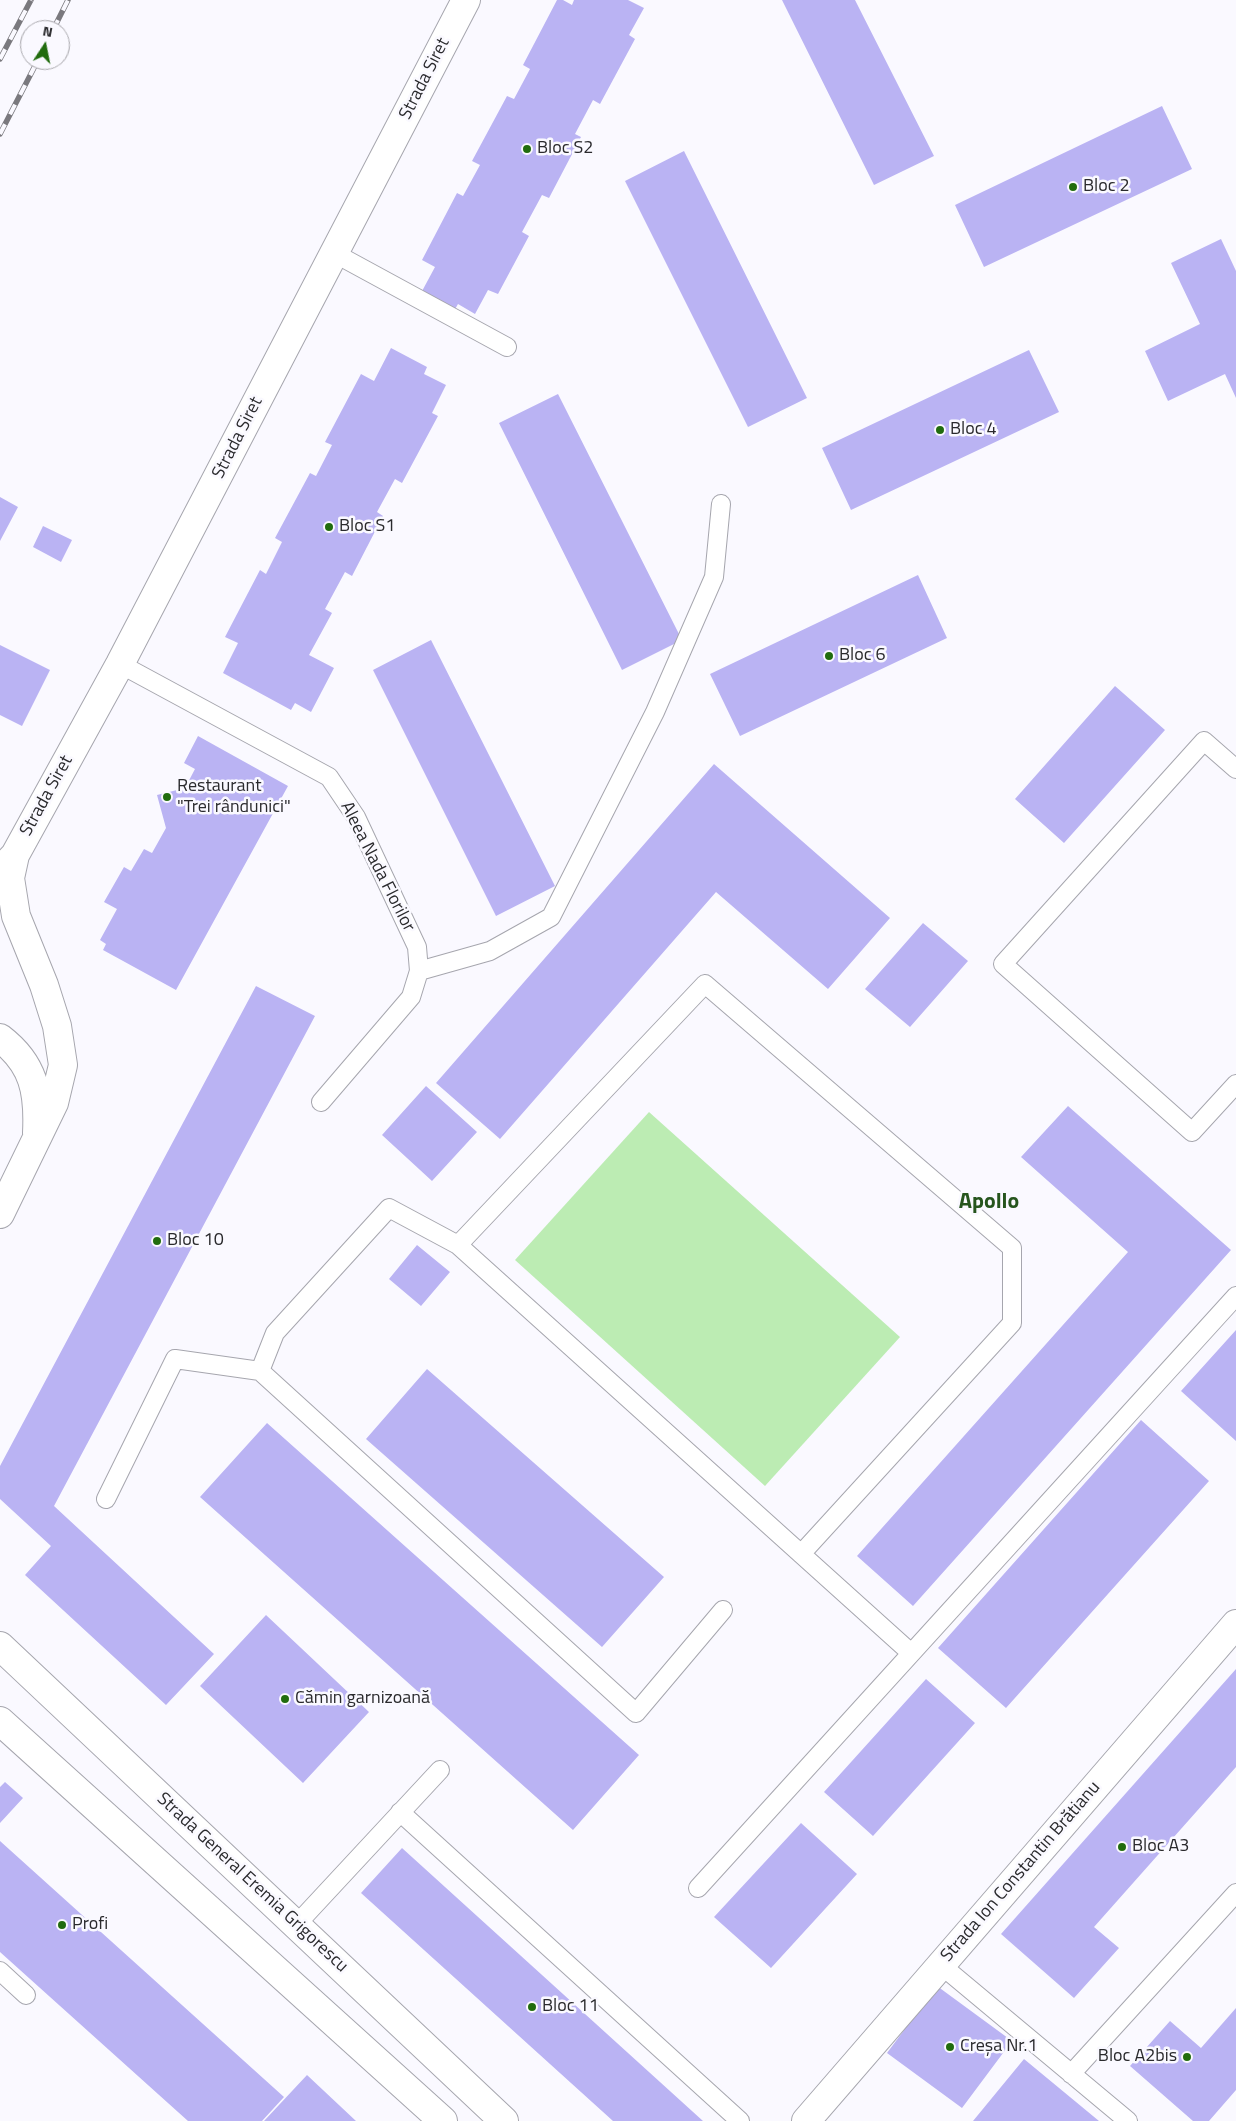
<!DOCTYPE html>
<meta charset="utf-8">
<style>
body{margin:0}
#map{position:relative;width:1236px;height:2121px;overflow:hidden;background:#faf9ff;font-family:"Titillium Web",sans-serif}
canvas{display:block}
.north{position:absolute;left:20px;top:20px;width:50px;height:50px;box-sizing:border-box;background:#faf9ff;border:1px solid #a7a6ab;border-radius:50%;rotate:11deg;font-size:14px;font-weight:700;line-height:20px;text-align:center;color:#2a2a2d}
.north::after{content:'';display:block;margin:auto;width:18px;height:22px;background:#216c0e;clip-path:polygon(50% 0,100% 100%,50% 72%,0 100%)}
</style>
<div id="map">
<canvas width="1236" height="2121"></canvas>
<div class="north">N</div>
</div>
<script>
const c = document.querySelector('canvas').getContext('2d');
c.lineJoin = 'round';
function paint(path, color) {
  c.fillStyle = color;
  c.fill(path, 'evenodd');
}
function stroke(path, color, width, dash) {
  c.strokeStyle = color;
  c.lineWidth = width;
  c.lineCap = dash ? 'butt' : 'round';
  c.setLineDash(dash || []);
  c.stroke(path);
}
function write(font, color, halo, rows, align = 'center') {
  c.font = font + ' "Titillium Web",sans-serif';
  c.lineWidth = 5;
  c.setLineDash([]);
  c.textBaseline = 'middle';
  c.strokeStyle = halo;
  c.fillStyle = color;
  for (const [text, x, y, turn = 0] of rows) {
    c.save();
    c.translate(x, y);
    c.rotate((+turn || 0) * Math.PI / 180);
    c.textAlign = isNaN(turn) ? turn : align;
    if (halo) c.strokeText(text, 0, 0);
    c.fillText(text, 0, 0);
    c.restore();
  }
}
paint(new Path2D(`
 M649 1112 900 1337 765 1486 515 1260Z`), '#bcecb3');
paint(new Path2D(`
 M557 0H563L572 5 574 0H628L644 8 629 35 635 39 600 104 593 100 575 134 581 137 549 198 542 195 522 232 529 236 498 294 488 290 475 314 458 304 454 311 421 293 435 267 422 260 457 193 463 196 480 165 472 161 507 96 514 99 530 69 523 65Z
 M782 0H855L934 156 874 185Z
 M1162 106 1192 169 984 267 955 205Z
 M684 151 807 398 748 427 625 181Z
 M1221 239 1236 271V398L1225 374 1168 401 1145 351 1200 324 1171 263Z
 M391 348 427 367 424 374 446 385 432 413 438 416 402 483 395 479 377 512 383 516 352 576 345 572 325 609 332 613 309 655 334 668 311 712 295 703 291 710 223 673 238 643 225 637 260 570 266 574 282 542 275 538 310 473 316 476 332 445 325 442 361 374 374 381Z
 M1029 350 1059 412 851 510 822 448Z
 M558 394 682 640 622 670 499 423Z
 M0 497 18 507 0 541Z
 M43 526 72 540 61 562 33 547Z
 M918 575 947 638 740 736 710 674Z
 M431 640 555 886 496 916 373 670Z
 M0 645 50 670 22 726 0 715Z
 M1115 686 1165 730 1064 843 1015 799Z
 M198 736 288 786 176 990 103 950 106 944 100 940 117 909 104 902 124 867 131 871 144 849 152 853 166 828 157 795 185 788 195 769 184 763Z
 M714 764 890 918 828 989 716 892 500 1139 436 1083Z
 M923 923 968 961 910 1027 865 989Z
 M256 986 315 1016 54 1506 214 1654 166 1705 25 1575 51 1546 0 1499V1466Z
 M426 1086 477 1132 432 1181 382 1135Z
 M1068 1106 1231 1250 913 1606 857 1556 1128 1252 1021 1157Z
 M417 1245 450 1272 421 1306 389 1279Z
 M1236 1330V1441L1181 1391Z
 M427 1369 664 1577 602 1647 366 1439Z
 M1141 1420 1209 1481 1006 1708 938 1648Z
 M267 1423 639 1755 573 1830 200 1497Z
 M266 1615 369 1712 303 1783 200 1686Z
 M1236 1669V1767L1094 1927 1119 1948 1074 1998 1001 1934Z
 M926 1679 975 1723 873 1836 824 1792Z
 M5 1782 23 1798 0 1823V1787Z
 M801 1823 857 1874 771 1968 714 1917Z
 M0 1841 284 2097 262 2121H188L0 1952Z
 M402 1848 703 2121H613L361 1893Z
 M937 1986 1012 2041 962 2108 887 2053Z
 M1236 2008V2090L1209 2121H1193L1130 2066 1170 2021 1201 2048Z
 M1024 2059 1099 2121H973Z
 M307 2075 356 2121H264Z`), '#bab3f3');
const service = new Path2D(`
 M334 253 507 347
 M120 664 329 777 356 817 417 947 419 971 411 997 321 1102
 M1236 769 1204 741 1003 964 1192 1132 1236 1084
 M419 971 490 951 551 917 655 712 714 577 721 504
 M458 1245 705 984 1012 1248V1323L801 1554
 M260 1371 275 1333 389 1208 458 1245 911 1653
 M106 1499 175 1359 260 1371 636 1713 723 1610
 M400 1812 740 2121
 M698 1888 1236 1296
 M296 1925 440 1770
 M941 1965 1128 2121
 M0 1971 26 1995
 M1071 2074 1236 1893`);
const minor = new Path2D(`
 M806 2121 1236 1624`);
const tertiary = new Path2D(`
 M0 871 15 855 120 664 466 0
 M0 1038C34 1064 39 1092 37 1133
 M0 1214 54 1103 63 1065 57 1026 44 985 16 916 10 878 15 855
 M0 1646 504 2121
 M0 1721 443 2121`);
stroke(service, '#a6a6ae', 20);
stroke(minor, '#a6a6ae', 30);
stroke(tertiary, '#a6a6ae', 30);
stroke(service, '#fff', 18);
stroke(minor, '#fff', 28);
stroke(tertiary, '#fff', 28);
const rail = new Path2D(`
 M53 30 68 0
 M0 59 31 0
 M0 134 38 60`);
stroke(rail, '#7a797e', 5.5);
stroke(rail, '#faf9ff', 4, [11]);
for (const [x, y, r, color] of [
 [527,149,5,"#216c0e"],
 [1073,187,5,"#216c0e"],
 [940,430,5,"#216c0e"],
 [329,527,5,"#216c0e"],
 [829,656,5,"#216c0e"],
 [167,797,5,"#216c0e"],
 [157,1241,5,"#216c0e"],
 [285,1699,5,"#216c0e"],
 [1122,1847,5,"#216c0e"],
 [62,1925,5,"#216c0e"],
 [532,2007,5,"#216c0e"],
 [950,2047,5,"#216c0e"],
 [1187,2057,5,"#216c0e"]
]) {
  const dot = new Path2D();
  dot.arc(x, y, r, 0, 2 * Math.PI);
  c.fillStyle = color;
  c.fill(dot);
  stroke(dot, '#faf9ff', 2);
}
write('18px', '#2a2a2d', '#faf9ff', [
 ["Strada Siret",425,79,-63],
 ["Strada Siret",238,438,-63],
 ["Strada Siret",47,796,-61],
 ["Aleea Nada Florilor",377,867,63],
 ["Strada Ion Constantin Brătianu",1021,1872,-49],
 ["Strada General Eremia Grigorescu",252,1883,43]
]);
write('18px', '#2a2a2d', '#faf9ff', [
 ["Bloc S2",537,149],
 ["Bloc 2",1083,187],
 ["Bloc 4",950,430],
 ["Bloc S1",339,527],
 ["Bloc 6",839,656],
 ["Restaurant",177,787],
 ["\"Trei rândunici\"",177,808],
 ["Bloc 10",167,1241],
 ["Cămin garnizoană",295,1699],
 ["Bloc A3",1132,1847],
 ["Profi",72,1925],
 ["Bloc 11",542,2007],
 ["Creșa Nr.1",960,2047],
 ["Bloc A2bis",1177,2057,"right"]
], 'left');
write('bold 22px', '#26551d', '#faf9ff', [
 ["Apollo",989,1203]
]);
</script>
